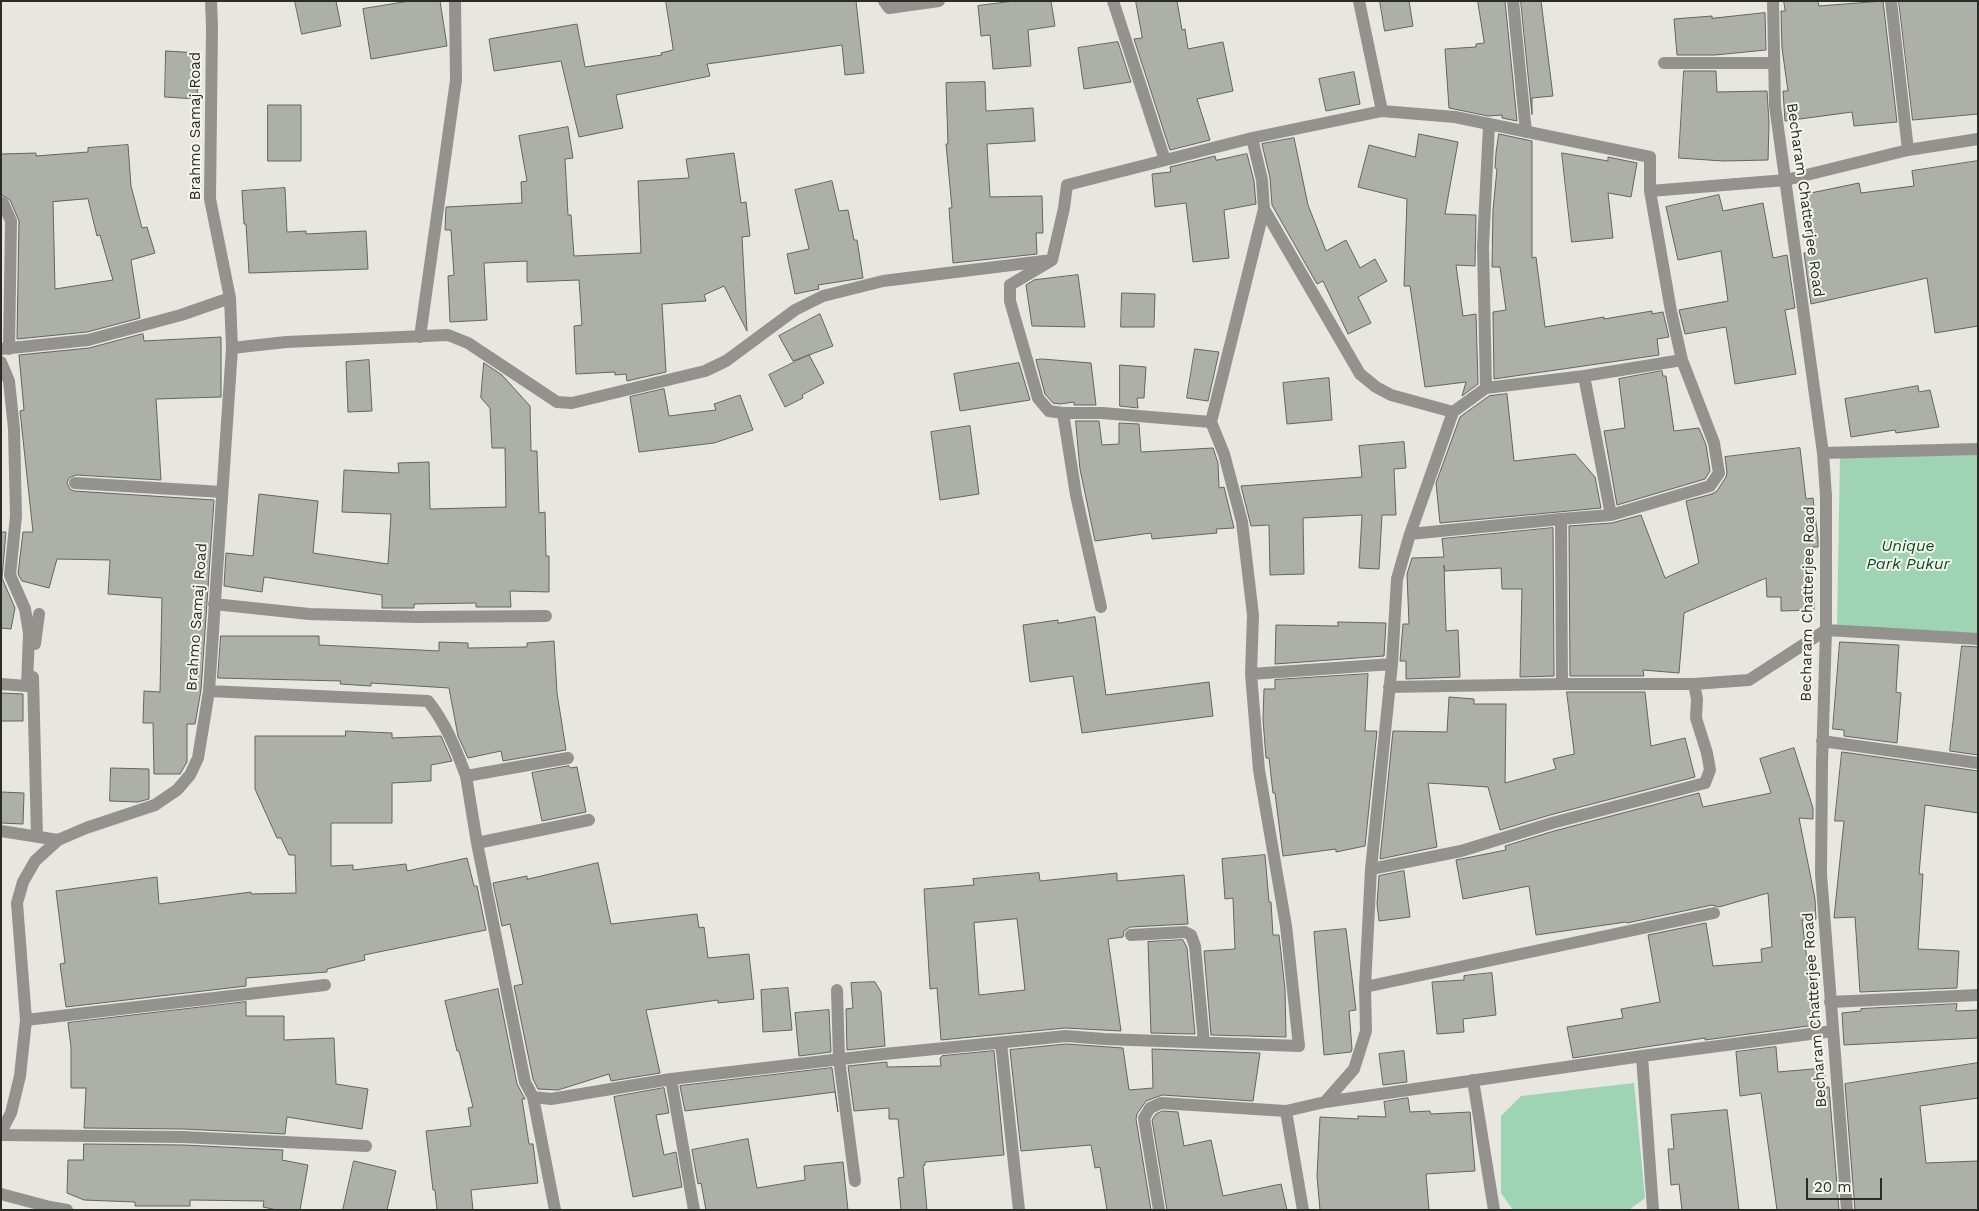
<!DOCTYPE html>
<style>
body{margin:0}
#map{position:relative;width:1979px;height:1211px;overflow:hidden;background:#e7e7df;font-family:"Work Sans",sans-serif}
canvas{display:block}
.frame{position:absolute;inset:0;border:2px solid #2b2b28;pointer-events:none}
.scale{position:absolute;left:1806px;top:1178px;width:76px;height:22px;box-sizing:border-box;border:2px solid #2b2b28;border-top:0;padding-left:6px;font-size:15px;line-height:18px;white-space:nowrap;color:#2b2b28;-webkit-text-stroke:4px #f4f5ec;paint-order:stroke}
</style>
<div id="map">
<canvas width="1979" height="1211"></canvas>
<div class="frame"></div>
<div class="scale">20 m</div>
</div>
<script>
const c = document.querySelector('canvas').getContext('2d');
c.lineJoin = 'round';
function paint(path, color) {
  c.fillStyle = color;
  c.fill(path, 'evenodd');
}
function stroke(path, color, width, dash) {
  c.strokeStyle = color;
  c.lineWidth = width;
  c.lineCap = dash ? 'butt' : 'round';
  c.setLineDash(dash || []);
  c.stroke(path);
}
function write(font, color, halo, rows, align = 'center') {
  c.font = font + ' "Work Sans",sans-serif';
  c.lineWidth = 4;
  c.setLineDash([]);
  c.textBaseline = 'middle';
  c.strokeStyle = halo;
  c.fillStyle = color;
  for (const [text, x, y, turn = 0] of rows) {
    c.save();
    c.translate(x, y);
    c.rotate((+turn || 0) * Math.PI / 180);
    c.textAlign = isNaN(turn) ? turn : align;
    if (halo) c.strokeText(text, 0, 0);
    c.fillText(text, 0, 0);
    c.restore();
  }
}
paint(new Path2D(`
 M1978 452V636L1837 628 1840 456Z
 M1634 1083 1645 1198 1629 1210H1513L1501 1193V1116L1521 1096Z`), '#9ed4b4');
const building = new Path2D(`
 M295 1H336L341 26 302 34Z
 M410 1H440L447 46 371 59 363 9Z
 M666 1H856L864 73 845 75 842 45 707 64 710 76 616 95 623 128 579 137 561 61 494 71 489 39 577 24 585 67 662 55 661 53 673 50Z
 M1014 1H1051L1055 26 1028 30 1031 66 993 69 990 35 981 36 978 6Z
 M1136 1H1177L1182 30 1185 29 1188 49 1223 42 1233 91 1197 99 1210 140 1170 150 1134 39 1142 38Z
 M1380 1H1409L1413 26 1385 31Z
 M1478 1H1505L1517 121 1502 118V115L1488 116 1449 108 1445 49 1476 47V44L1484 43Z
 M1521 1H1541L1553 96 1532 98V114Z
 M1784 1H1818L1819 6 1883 1 1897 122 1854 126 1852 112 1785 121 1783 91H1788L1782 48 1781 11H1785Z
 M1899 1H1978V114L1913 120Z
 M1765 13 1766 50 1715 55H1677L1674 19 1712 16V18Z
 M1118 42 1131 82 1084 89 1078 48Z
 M166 51 199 53 197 99 165 97Z
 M1684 71H1716L1717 92 1767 91 1769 123 1768 160 1723 161 1679 158Z
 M1354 72 1360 104 1326 111 1319 79Z
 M985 82 986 111 1033 108 1035 141 987 144 990 197 1042 196 1043 233H1036L1037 254 953 263 949 208H952L946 144H948L946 83Z
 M268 105H301V161H268Z
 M568 127 573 158 565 159 568 215H571L574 256 641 253 638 181 689 178 686 159 734 153 741 203 746 202 750 236 742 237 747 331 724 286 704 295 706 301 662 304 666 372 627 381 626 374 615 375V372L576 374 574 326 582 325 579 280 527 282V261L484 263 487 320 450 322 448 276 454 275 451 230H445L446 207 522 203 521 182 527 181 519 136Z
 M1419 134 1458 142 1445 214 1476 215 1475 266 1456 265 1463 316 1476 314 1478 384 1462 396 1466 382 1425 387 1410 286H1404L1407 199 1358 187 1369 145 1415 157Z
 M1499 134 1532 141V258L1536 257 1545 327 1604 317V319L1652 311V314L1663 312 1669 337 1657 339 1659 355 1494 379 1493 312 1506 310 1500 267H1492L1493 210 1497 169 1495 168 1496 153Z
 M1294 138 1308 205 1326 251 1346 240 1360 268 1375 259 1387 281 1358 297 1371 323 1348 334 1323 281 1317 284 1272 205 1270 178 1262 144Z
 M128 145 131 186 142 228 147 227 155 253 131 260 140 318 87 332 17 339 19 221 10 200 1 194V154L36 153V156L88 152V148ZM88 199 97 236 100 235 113 280 55 289 53 202Z
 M1562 153 1608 161V157L1637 163 1631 197 1608 193 1613 238 1572 242Z
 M1247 154 1254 181 1256 204 1224 210 1229 258 1193 262 1186 203 1155 207 1152 174 1171 172 1170 167 1215 156 1216 160Z
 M1978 161V326L1935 333 1927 278 1811 304 1804 253 1811 252 1801 195 1859 183 1861 193 1914 186 1912 171Z
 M832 181 839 211 848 210 854 240H857L863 278 818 285 819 289 795 294 787 254 809 249 795 190Z
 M285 188 287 232 306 231V234L366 231 368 269 249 273 246 224H244L242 191Z
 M1719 195 1723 211 1763 203 1773 258 1787 255 1795 308 1785 310 1796 374 1735 384 1726 327 1685 334 1679 310 1728 301 1721 251 1678 260 1666 207Z
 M1078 275 1085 327 1032 326 1026 285 1034 280Z
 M1122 293 1155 294 1154 327H1121Z
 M820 314 833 346 793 361 779 336Z
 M143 334 144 341 221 337V397L156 399 161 480 76 475 69 478 67 483 70 489 74 491 214 500 201 690 195 724H187V762L180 774H154L153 723H143L144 691 160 692 162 598 108 594 110 560 57 559 49 588 22 581 18 574 23 532H33L20 411 24 410 19 355 89 348Z
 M1195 349 1219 352 1208 401 1187 398Z
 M809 355 824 383 802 395 803 398 785 407 769 375Z
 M1042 359 1091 363 1096 405H1074V402L1060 404 1053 403 1045 394 1036 360Z
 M369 360 372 411 348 412 346 362Z
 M484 363 502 375 530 406 531 451H537L539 513 545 512 546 556H549V592L510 591 511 607H476V603L414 604V608H382V595L264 577 262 592 224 586 226 553 253 556 259 494 318 501 313 553 388 564 391 514 342 512 344 470 399 473 398 463 429 462 430 509 506 507 505 448H492L490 408 481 398Z
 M1019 363 1030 400 960 411 954 374Z
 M1120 365 1146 367 1144 398H1137L1138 408 1120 406Z
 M1662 371 1663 376H1666L1674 431 1699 428 1706 445 1710 471 1705 479 1617 505 1604 431 1625 428 1619 379Z
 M1329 378 1332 420 1287 424 1283 383Z
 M1918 386 1919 392 1930 390 1939 427 1896 433 1895 430 1851 437 1845 399Z
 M664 389 669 416 716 410 714 404 740 395 753 430 714 443 639 452 630 397Z
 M1507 394 1514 461 1575 454 1595 477 1601 508 1440 523 1436 483 1460 417 1489 396Z
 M1076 421H1099L1102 445 1119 444V423L1139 424 1141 452 1213 448 1218 463 1219 488 1224 487 1234 528 1216 529 1217 533 1152 539 1151 533 1095 541 1080 469Z
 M970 426 979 494 940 500 931 432Z
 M1404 442 1406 468 1394 469 1396 515H1382L1379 569 1359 568 1362 515 1303 518 1304 574 1270 575 1269 525 1251 526 1241 486 1362 477 1359 446Z
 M1800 448 1806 499 1813 498 1818 539V547H1813L1814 610 1781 611V597H1767L1766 578 1684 613 1679 673 1643 670 1644 676H1570L1569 526 1612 523 1641 515 1665 578 1699 563 1686 501 1712 494 1717 491 1726 477 1727 472 1725 457Z
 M1553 528 1554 676 1520 677 1522 589H1502L1501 568 1445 571 1444 565 1446 631 1458 630 1460 677 1406 679V661H1400L1403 624H1409L1407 574 1412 558 1444 557 1442 539Z
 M1 532H6L2 578 15 608 11 629 1 628Z
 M1095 617 1106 695 1209 682 1213 716 1082 733 1073 676 1030 682 1023 625 1058 620V623Z
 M1338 622 1386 623 1384 656 1275 664 1276 625 1338 626Z
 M221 636H319V645L439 651V642L468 643V648L527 647V643L554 641 557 693 566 750 503 761 501 751 468 758 458 736 449 688 371 683V686L340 684 341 681 218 678Z
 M1840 642 1899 645 1896 692 1901 693 1897 743 1844 736V730L1833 729Z
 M1962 646 1978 647V755L1950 751Z
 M1368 674 1365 731H1377L1365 846 1336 852V849L1283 856 1275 793H1273L1269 758H1266L1263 719 1264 689H1275V680Z
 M1567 692H1645L1651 746 1685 738 1695 777 1550 815 1500 830 1488 787 1428 783 1437 847 1380 859 1393 731 1447 732 1449 697 1474 699V704H1506L1505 783 1556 769 1553 759 1574 754Z
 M1 693 23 694V721H1Z
 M346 731 392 733V738L441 736 452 761 431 765V781L392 783V823H331V866L353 865V870L406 864 407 871 467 858 474 886H477L486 930 364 955 365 960 327 969V972L246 978V986L66 1007 60 964 65 963 56 891 157 877 159 904 251 892V894L296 893 295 855H289L281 838H277L255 789V736H345Z
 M1794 748 1813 808V819L1799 818 1815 899 1816 919 1802 920 1815 1025 1705 1040V1038L1573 1058 1567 1027 1623 1018 1621 1009 1660 1002 1648 935 1706 923 1713 966 1762 962 1761 949 1772 947 1768 893 1719 907 1712 905 1627 923 1626 922 1536 935 1529 886 1463 899 1456 860 1506 850 1505 846 1554 831 1699 793 1703 807 1771 793 1760 759Z
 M1842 752 1978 771V813L1925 805 1919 874H1923L1918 949 1959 951 1957 988 1860 992 1855 917 1834 918 1844 821H1835Z
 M569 766 570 768 577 767 586 812 542 821 532 773Z
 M111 768 149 769V799L138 802 110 801Z
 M1 792 24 793 23 824 1 823Z
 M1265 855 1269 902H1271L1273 935H1279L1285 989 1286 1037 1211 1035 1204 951 1235 949 1233 898 1225 899 1222 859Z
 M598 863 611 924 697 914 699 928 704 927 708 958 749 954 754 999 718 1003V1000L646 1010 660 1073 611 1081 609 1074 558 1090 538 1089 533 1079 514 986 523 984 510 924 502 926 493 883 527 876V879Z
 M1404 871 1410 917 1379 921 1377 904 1379 876Z
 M1039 873 1040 881 1117 873V881L1184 875 1188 924 1130 927 1124 931 1123 937 1108 939 1121 1031 1065 1028 941 1040 937 988 930 989 924 889 974 885 973 879ZM1017 919 1025 990 979 995 974 923Z
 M1346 929 1356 1010 1349 1011 1352 1049 1351 1052 1324 1055 1314 932Z
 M1183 940 1187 948 1195 1034 1151 1033 1148 942Z
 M1492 973 1496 1015 1463 1019 1464 1032 1437 1034 1432 982 1464 980V976Z
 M875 982 881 992 885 1046 847 1050 846 1009 853 1008 851 983Z
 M788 988 792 1030 763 1032 761 990Z
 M498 989 517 1084 525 1099H522L529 1144H533L538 1183 471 1190 473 1210H437L435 1190H433L426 1131 471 1126 468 1108 473 1107 459 1051H457L445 1001Z
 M246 1002V1016H284V1040L334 1038 336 1084 368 1089 362 1129 287 1117 285 1134 183 1129 84 1128 86 1088H71V1047L68 1023Z
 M1957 1004 1956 1011 1978 1010V1038L1844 1045 1842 1013 1861 1011V1009Z
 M829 1010 831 1052 799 1056 795 1013Z
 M1066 1044 1123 1048 1129 1090 1153 1088 1152 1049 1260 1053 1253 1101 1162 1095 1146 1101 1137 1114 1136 1119 1151 1210H1107L1100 1167 1095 1168 1091 1145 1021 1151 1010 1050Z
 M1776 1047 1778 1072 1824 1068 1826 1087H1829L1839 1210H1777L1761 1093 1740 1096 1736 1052Z
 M994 1051 1004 1155 925 1162V1165L923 1166 927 1210H901L898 1178 904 1177 898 1119H889V1108L854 1111 848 1066 887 1062V1067L941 1066 940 1058 942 1056Z
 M1404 1051 1407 1082 1383 1085 1379 1054Z
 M1978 1063V1098L1920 1106 1926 1163 1978 1161V1210H1855L1845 1084Z
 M832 1068 838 1112 835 1092 685 1111 680 1086Z
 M664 1088 669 1113 656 1115 664 1155 676 1152 682 1187 633 1197 614 1097Z
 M1408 1098 1410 1112 1430 1111 1431 1114 1470 1112 1475 1171 1426 1174 1429 1210H1320L1317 1176 1320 1117 1358 1119V1116L1386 1117 1384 1102Z
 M1727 1110 1739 1210H1682L1679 1184 1671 1185 1668 1149H1674L1671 1115Z
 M1163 1111 1178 1112 1184 1146 1211 1140 1223 1196 1281 1184 1287 1210H1167L1152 1120 1156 1114Z
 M748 1139 757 1188 805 1180 804 1166 843 1162 848 1210H706L701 1183 698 1184 692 1150Z
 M84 1144 183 1145 283 1150 282 1160 308 1165 300 1210H277L263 1207 264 1201 190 1200V1206H135V1202L84 1200 67 1193 68 1160H83Z
 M354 1161 396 1171 387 1210H343Z`);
paint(building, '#acb0a9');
stroke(building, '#61665f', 1);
stroke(new Path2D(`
 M884 1 889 8 939 1
 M1113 1 1165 160
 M1359 1 1382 111
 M1513 1 1526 132
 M1773 1 1775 106 1823 453 1826 496V630L1822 763 1821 874 1847 1210
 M1891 1 1908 150
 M1664 63H1774
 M1 202 3 203 11 221 9 349
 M1264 209 1360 374 1376 387 1391 395 1453 412
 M420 337 456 80 455 1
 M232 348 286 342 448 335 468 343 557 402 572 403 705 371 726 361 795 310 823 296 883 281 1052 260
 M1 349 88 340 181 315 230 298
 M1 362 9 381 14 429 16 516 10 575 25 609 29 633 27 686 1 684
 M1486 388 1483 246 1489 125
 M1063 413 1076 495 1101 607
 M1211 422 1102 413H1063L1049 411 1038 398 1010 301V285L1052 260 1064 208 1067 185 1252 138
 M1823 453 1978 449
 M75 483 222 492
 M1611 515 1710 486 1719 473 1714 443 1682 360
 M1410 534 1561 519
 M214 604 309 614 416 617 546 616
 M35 644 39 614
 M1251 674 1253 615 1242 522 1224 454 1211 422 1264 209 1262 180 1252 138 1382 111 1455 117 1650 157V191
 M33 677 37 837
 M1562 684 1561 519 1611 515 1584 376
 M1389 687 1562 684H1694L1749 680 1826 630 1978 639
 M209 691 428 701C446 724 456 749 466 776L568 758
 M1822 741 1978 763
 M466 776 477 843 525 1082 533 1097 551 1099 671 1079 884 1054 1066 1036 1104 1039 1299 1046 1286 926 1259 770 1251 674 1392 664
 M1 831 58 840
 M477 843 589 820
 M1371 869 1461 851 1552 823 1705 783 1710 770 1707 753 1696 718 1697 699 1694 684
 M1131 935 1185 932 1191 935 1195 946 1204 1043
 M1365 987 1714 913
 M837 990 839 1059 855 1181
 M1830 1002 1978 995
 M26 1020 325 985
 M1001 1043 1019 1210
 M1642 1056 1653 1210
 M671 1079 694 1210
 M1473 1080 1494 1210
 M533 1097 555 1210
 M1325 1102 1642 1056 1833 1031
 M1 1132 11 1113 20 1076 26 1020 17 903 23 882 35 861 58 840 86 828 155 805 177 790 190 775 198 758 209 691 232 348 230 298 210 199 212 27 211 1
 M1 1135 183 1137 366 1146
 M1 1194 50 1207 67 1210
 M1159 1210 1144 1118 1150 1108 1161 1103 1286 1111
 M1303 1210 1286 1111 1325 1102 1354 1069 1366 1031 1365 987 1371 869 1392 664 1397 579 1410 534 1453 412 1486 388 1584 376 1682 360 1671 311 1650 191 1786 180 1908 150 1978 139`), '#94928f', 12);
write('15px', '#2b2b28', '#f4f5ec', [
 ["Brahmo Samaj Road",196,126,-90],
 ["Becharam Chatterjee Road",1805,200,82],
 ["Becharam Chatterjee Road",1808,604,-89],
 ["Brahmo Samaj Road",197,617,-86],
 ["Becharam Chatterjee Road",1815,1010,-94]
]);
write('italic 16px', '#074b2d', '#f4f5ec', [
 ["Unique",1908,546],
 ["Park Pukur",1908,564]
]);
</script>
